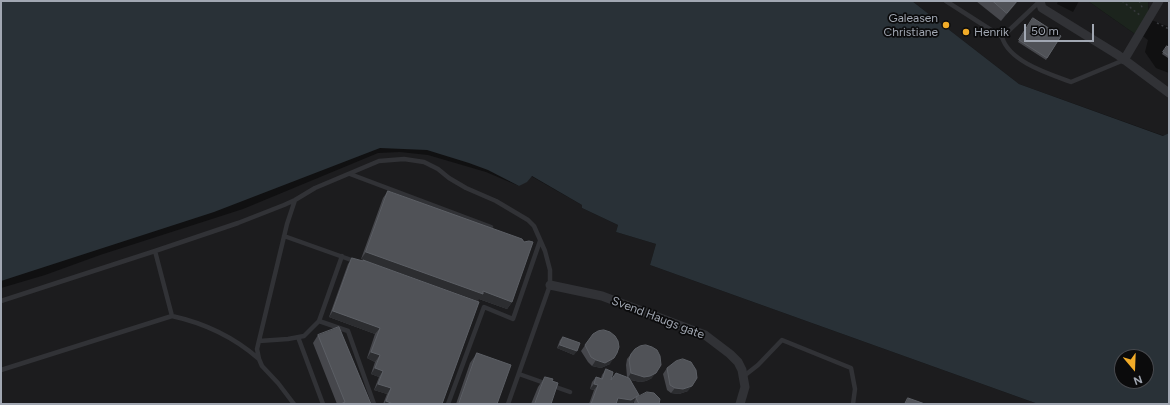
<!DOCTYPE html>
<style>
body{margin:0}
#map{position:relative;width:1170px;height:405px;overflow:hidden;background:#101011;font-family:Figtree,sans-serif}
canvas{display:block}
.frame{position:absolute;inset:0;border:2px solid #a1a7b2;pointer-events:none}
.north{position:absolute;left:1114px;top:349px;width:40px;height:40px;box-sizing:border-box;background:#0b0b0c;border:1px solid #47494e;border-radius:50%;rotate:161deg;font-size:11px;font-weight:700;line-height:16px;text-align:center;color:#a1a7b2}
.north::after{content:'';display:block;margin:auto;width:14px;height:18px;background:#f1ab28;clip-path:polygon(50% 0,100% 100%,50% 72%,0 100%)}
.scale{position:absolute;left:1024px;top:24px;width:70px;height:18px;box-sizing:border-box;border:2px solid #a1a7b2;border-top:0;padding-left:5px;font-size:12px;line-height:14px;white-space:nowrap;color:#a1a7b2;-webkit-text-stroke:3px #0b0b0c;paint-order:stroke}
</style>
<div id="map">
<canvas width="1170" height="405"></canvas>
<div class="frame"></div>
<div class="north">N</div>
<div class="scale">50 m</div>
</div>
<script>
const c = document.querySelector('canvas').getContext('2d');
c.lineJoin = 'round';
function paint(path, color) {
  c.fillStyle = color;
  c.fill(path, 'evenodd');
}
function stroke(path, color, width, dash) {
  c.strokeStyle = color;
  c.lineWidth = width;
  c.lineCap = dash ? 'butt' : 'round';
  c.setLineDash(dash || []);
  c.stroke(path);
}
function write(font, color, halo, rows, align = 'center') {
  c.font = font + ' Figtree,sans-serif';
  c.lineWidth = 3.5;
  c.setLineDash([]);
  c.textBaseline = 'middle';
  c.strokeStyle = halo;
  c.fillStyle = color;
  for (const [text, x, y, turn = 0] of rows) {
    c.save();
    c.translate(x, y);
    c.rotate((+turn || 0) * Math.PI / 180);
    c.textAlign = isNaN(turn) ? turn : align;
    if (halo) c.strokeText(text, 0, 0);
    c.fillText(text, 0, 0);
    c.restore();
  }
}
paint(new Path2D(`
 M912 1H1058L1057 4 1073 12 1079 1H1088L1135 34H1140L1148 40 1145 52 1156 68 1169 73V133L1164 136 1019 84Z
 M1148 1H1169V27L1149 19Z
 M400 152 428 155 486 172 519 186 531 176 582 205V208L618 225 616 232 656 244 650 265 1038 404H1V288L45 275 100 255 243 209 378 153Z`), '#1c1c1e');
paint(new Path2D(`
 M1088 1H1148L1149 19 1135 34Z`), '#1c241d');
paint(new Path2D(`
 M1 1H912L1019 84 1163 136 1169 133V404H1038L650 265 656 244 616 232 618 225 582 208V205L532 176 527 182 519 186 488 170 469 163 427 150 380 148 214 212 1 281ZM1122 357H1146V381H1122Z`), '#293137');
stroke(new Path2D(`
 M1122 1 1141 16
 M1139 1 1143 9
 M1157 23 1169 29`), '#37393d', 1.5, [2, 3]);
stroke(new Path2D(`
 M946 1 1002 37 1040 1
 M1002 37C1009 62 1050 74 1071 82L1124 60
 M350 174 491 227
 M284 236 357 262
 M155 251 172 316
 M1 301 155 251 238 223 284 205 295 200 315 188 379 161 404 159 424 162 438 169 449 178 466 188 496 201 528 220 534 226 545 251 550 270V285L508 404
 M319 321 348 331 374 404
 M298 337 323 404
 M259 341 288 339 304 336 319 321 342 256
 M1 370 172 316C204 323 235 338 259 359
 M519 374 570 392
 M744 376 758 365 782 340 851 368 855 389 853 404
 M294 404 278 383 262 366 259 359 257 349 287 224 295 200
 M448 404 484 307 513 319 540 241`), '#313236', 4.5);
stroke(new Path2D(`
 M1040 1 1042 8 1118 55 1169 93
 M1124 60 1159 1
 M550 285 602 296 705 335 730 354 738 362 742 370 745 387 740 404`), '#313236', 9);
paint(new Path2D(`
 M976 1H1018L1001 21Z
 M1033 18 1061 36 1046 60 1018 42Z
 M1167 46 1169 48V57L1168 58 1162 54Z
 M388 191 512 302 507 309 479 299 361 259 383 198Z
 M352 258 442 404H383L387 394 374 390 379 377 371 374 375 362 367 358 375 334 329 317 348 264Z
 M593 334 610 364 601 368 592 366 588 362 581 351Z
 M318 335 371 404H337L313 343Z
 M563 337 574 355 557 348 560 340Z
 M477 353 497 404H456L470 363Z
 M631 354 652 378 646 381 640 382 631 380 638 397 659 404H634V402L630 404H589L594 390 590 389 592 382 596 377 601 378 602 375 606 369 611 380 627 377 626 365 627 359Z
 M667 368 688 391 679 394 671 393 667 390 663 374Z
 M545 377 551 404H531L538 387Z`), '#46474c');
paint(new Path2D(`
 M1017 1H1018L1001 21 1007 13Z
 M366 252 483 291 512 302 507 309 479 299 478 301 361 259Z
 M333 311 380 328 375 334 329 317Z
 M560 345 577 351 574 355 557 348Z
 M371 352 380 355 375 362 367 358Z
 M617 353 610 364 601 368 592 366 596 360Z
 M661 365 652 378 646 381 640 382 627 379 631 373Z
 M375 368 383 371 379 377 371 374Z
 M378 384 391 388 387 394 374 390Z
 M594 384 598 385 594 390 590 389Z
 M692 386 688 391 679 394 671 393 675 388Z
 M639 395 636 399V398L634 402 630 404H615L618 398Z
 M386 401 393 404H384Z`), '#2c2d30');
const building = new Path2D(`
 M993 1H1017L1007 13Z
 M1033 18 1061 36 1047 58 1019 40Z
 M1167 46 1169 48V56L1163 52Z
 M388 191 522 239 524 242 529 241 533 242 512 302 483 291V294L366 252Z
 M352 258 363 261V260L479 302 442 404H393L386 401 391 388 378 384 383 371 375 368 380 355 371 352 380 328 333 311Z
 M339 327 371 404H341L345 402 318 335Z
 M604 330 610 332 615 336 618 341 619 347 617 353 614 358 605 363 596 360 591 357 585 345 593 334 598 331Z
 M563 337 580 343 577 351 560 345Z
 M646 345 652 347 657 350 660 356 661 365 656 373 650 376 644 377 631 373 629 360 631 354 635 349 640 346Z
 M477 353 511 365 497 404H459Z
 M683 359 691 362 696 370 697 378 692 386 683 389 675 388 670 385 667 368 676 361Z
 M606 369 613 372 611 380 616 373 629 378 639 395 631 400 618 398 616 404H591L598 385 594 384 596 377 602 379Z
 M545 377 553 379 552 381 558 383 551 404H535Z
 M647 392 654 393 660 399 659 404H639L636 398Z
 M908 398 925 404H905Z`);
paint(building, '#505257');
stroke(building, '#5c5f65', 1);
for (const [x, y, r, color] of [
 [946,25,4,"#f1ab28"],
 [966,32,4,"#f1ab28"]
]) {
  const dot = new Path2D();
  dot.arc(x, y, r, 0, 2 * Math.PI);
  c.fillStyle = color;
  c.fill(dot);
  stroke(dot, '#0b0b0c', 1.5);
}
write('12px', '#a1a7b2', '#0b0b0c', [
 ["Galeasen",938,18],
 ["Christiane",938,32],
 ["Henrik",974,32,"left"]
], 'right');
write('12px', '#a1a7b2', '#0b0b0c', [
 ["Svend Haugs gate",658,318,21]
]);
</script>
